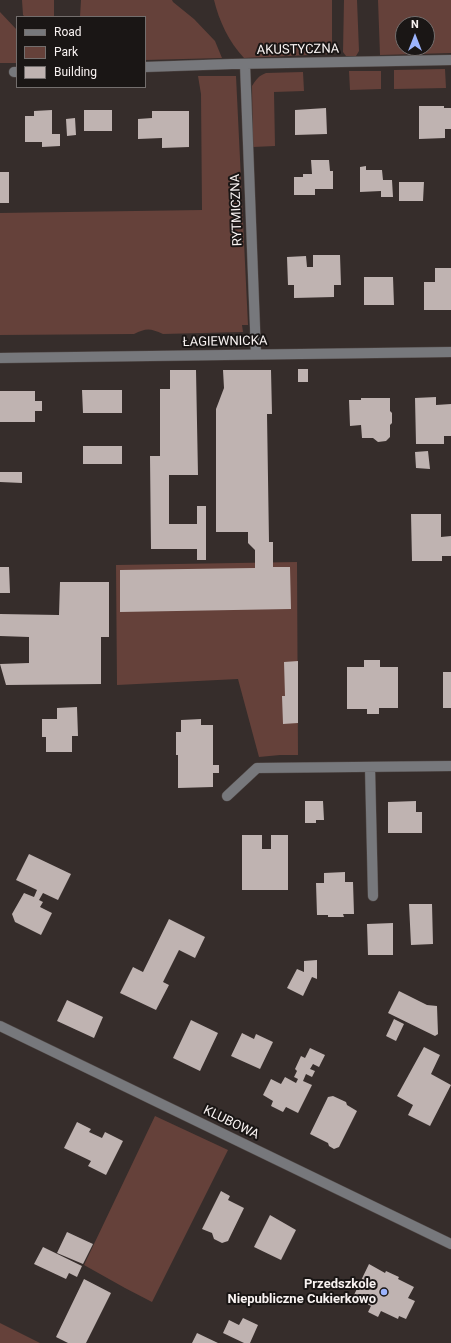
<!DOCTYPE html>
<meta charset="utf-8">
<style>
body{margin:0}
#map{position:relative;width:451px;height:1343px;overflow:hidden;background:#362d2b;font-family:Roboto,sans-serif}
canvas{display:block}
.legend{position:absolute;left:16px;top:16px;width:130px;height:72px;box-sizing:border-box;background:#1a1615;border:1px solid #736e6d;margin:0;padding:5px 7px;list-style:none;font-size:12px;color:#f8f2f1}
.legend li{display:flex;align-items:center;gap:8px;height:20px}
.legend b{width:20px;border:1px solid #736e6d}
.north{position:absolute;left:395px;top:16px;width:40px;height:40px;box-sizing:border-box;background:#1a1615;border:1px solid #736e6d;border-radius:50%;rotate:0deg;font-size:11px;font-weight:700;line-height:16px;text-align:center;color:#f8f2f1}
.north::after{content:'';display:block;margin:auto;width:14px;height:18px;background:#9cb4fd;clip-path:polygon(50% 0,100% 100%,50% 72%,0 100%)}
</style>
<div id="map">
<canvas width="451" height="1343"></canvas>
<ul class="legend">
<li><b style="height:5px;background:#77787c"></b>Road</li>
<li><b style="height:11px;background:#65413a"></b>Park</li>
<li><b style="height:11px;background:#bfb3b1"></b>Building</li>
</ul>
<div class="north">N</div>
</div>
<script>
const c = document.querySelector('canvas').getContext('2d');
c.lineJoin = 'round';
function paint(path, color) {
  c.fillStyle = color;
  c.fill(path, 'evenodd');
}
function stroke(path, color, width, dash) {
  c.strokeStyle = color;
  c.lineWidth = width;
  c.lineCap = dash ? 'butt' : 'round';
  c.setLineDash(dash || []);
  c.stroke(path);
}
function write(font, color, halo, rows, align = 'center') {
  c.font = font + ' Roboto,sans-serif';
  c.lineWidth = 4;
  c.setLineDash([]);
  c.textBaseline = 'middle';
  c.strokeStyle = halo;
  c.fillStyle = color;
  for (const [text, x, y, turn = 0] of rows) {
    c.save();
    c.translate(x, y);
    c.rotate((+turn || 0) * Math.PI / 180);
    c.textAlign = isNaN(turn) ? turn : align;
    if (halo) c.strokeText(text, 0, 0);
    c.fillText(text, 0, 0);
    c.restore();
  }
}
paint(new Path2D(`
 M22 0H54V17H25L23 15Z
 M81 0H172L173 2 194 19 215 41 222 58 145 60V17H80Z
 M214 0H332V46L331 54 244 58C229 42 219 21 214 0Z
 M344 0H357L359 51 356 56H346L343 52Z
 M378 0H451V53L380 55ZM403 24H427V48H403Z
 M0 12 17 30V63H0Z
 M445 69 446 88 394 89V70Z
 M349 71H381V89L350 90Z
 M303 72 304 91 274 92 275 146 253 147 252 86C256 80 258 76 266 73Z
 M198 76H236L248 325H242L243 332 163 334C150 328 146 328 134 334L0 335V213L202 210 201 94Z
 M297 562 298 755H280L259 757 238 679 117 685 116 565Z
 M155 1116 228 1150 152 1302 125 1288 84 1265Z
 M0 1323 40 1343H0Z`), '#65413a');
paint(new Path2D(`
 M419 106H444V108H451V129H445V138L419 139Z
 M326 108 327 134 295 135V110Z
 M52 110V134H60V146L42 147V142H25V116H34V111Z
 M84 110H112V131H84Z
 M152 111H189V147L162 148V138L138 139V119L152 118Z
 M75 118 76 135 67 136 66 119Z
 M311 160H329L330 171H333V189H315V195H294V177H303V174H312Z
 M366 166V170H382L383 180H392L393 197H381V191L360 192V167Z
 M0 172H9V203H0Z
 M399 182H424L423 201H399Z
 M313 255H340L341 285H334V297L294 298V285H288L287 257 306 256 307 267H313Z
 M435 268H451V310H424V282H435Z
 M364 277H393L394 305H364Z
 M298 369H308V382H298Z
 M170 370H196L198 475H169V524H197V506H206V560H197V549H151L150 456H160V389H170Z
 M223 370H271L272 414H267L269 542H273V567H290L291 609 120 612V570L255 568V550L248 543V532H216V409L224 388Z
 M82 390H122V413H83Z
 M0 391H35V401H42V411H35V422H0Z
 M436 397V405L451 404V436H444V444H416L415 398Z
 M361 398H390V411L392 413V423L390 425V437L386 441 378 442 373 438H362L361 425 350 426 349 400H361Z
 M83 446H122V464H83Z
 M428 451 430 469 416 468 415 452Z
 M0 472H22V483L0 482Z
 M411 514H441V537L451 536V556H442V561H412Z
 M0 567H9L10 593H0Z
 M60 582H109V637H101V684L6 685 0 664 29 663V637L0 636V614L59 615Z
 M364 660H380V667H398V708H379V714H367V709H347V667H364Z
 M298 661V723L283 724 282 696H285L284 662Z
 M443 672H451V708H443Z
 M77 707 78 736H72V752H46V737H42V719H57V708Z
 M201 719V725H213V765H219V773H213V787L178 788V755H176V732H181V720Z
 M305 801H323L324 820H316V823H305Z
 M416 801V812H422V833H388V802Z
 M242 835H262V849H271V835H288V890H242Z
 M29 854 71 874 58 900 43 893 39 900 43 902 40 907 52 913 41 935 15 922 12 914 24 893 34 897 37 890 16 880Z
 M345 872V882H353L354 914H343L344 917H328V915H317L316 883H324V873Z
 M409 904H432L433 944 411 945Z
 M169 919 205 937 195 958 179 950 163 982 169 985 156 1010 120 993 133 967 143 972Z
 M393 923V955H368L367 924Z
 M317 960V979L312 977 303 996 287 988 297 969 304 972V961Z
 M399 991 427 1005 437 1006 438 1034 435 1036 388 1013Z
 M67 1000 103 1017 94 1038 57 1021Z
 M394 1019 404 1024 396 1041 386 1036Z
 M191 1020 218 1033 200 1071 173 1058Z
 M242 1033 254 1039 256 1034 273 1042 260 1069 231 1056Z
 M424 1047 440 1055 431 1074 451 1085 430 1126 408 1115 413 1105 397 1096Z
 M310 1048 325 1055 319 1067 313 1064 310 1069 315 1071 312 1077 306 1074 303 1081 312 1085 298 1113 286 1107 283 1112 271 1106 273 1101 263 1095 271 1079 281 1084 285 1077 296 1083 298 1079 294 1077 297 1071 295 1069 301 1056 305 1058Z
 M333 1096 346 1102 347 1105 357 1111 339 1147 334 1149 329 1146 328 1143 310 1134 328 1097Z
 M77 1122 91 1129 89 1132 102 1138 105 1132 123 1141 106 1175 88 1166 91 1161 64 1148Z
 M221 1191 230 1196 228 1200 244 1208 228 1241 222 1243 214 1239 212 1233 202 1229Z
 M270 1215 296 1230 281 1260 254 1247Z
 M67 1232 93 1244 83 1264 57 1253Z
 M43 1247 82 1266 77 1277 69 1273 66 1279 34 1264Z
 M369 1264 385 1273 386 1271 399 1277 398 1279 414 1287 408 1298 415 1301 406 1319 399 1316 398 1319 381 1311 378 1317 368 1312 371 1306 353 1297Z
 M84 1279 111 1293 86 1343H68L56 1337Z
 M243 1318 258 1325 250 1343H244L223 1333 229 1320 239 1325Z
 M197 1333 218 1343H192Z`), '#bfb3b1');
const minor = new Path2D(`
 M245 64 256 354
 M145 67 232 64 451 60
 M14 72H17
 M0 358 451 352
 M370 767 373 896
 M227 796 257 768 451 766
 M0 1026 451 1244`);
stroke(minor, '#514947', 11);
stroke(minor, '#77787c', 10);
for (const [x, y, r, color] of [
 [384,1292,4,"#9cb4fd"]
]) {
  const dot = new Path2D();
  dot.arc(x, y, r, 0, 2 * Math.PI);
  c.fillStyle = color;
  c.fill(dot);
  stroke(dot, '#1a1615', 1.5);
}
write('13px', '#f8f2f1', '#1a1615', [
 ["AKUSTYCZNA",298,50,-1],
 ["RYTMICZNA",237,210,-92],
 ["ŁAGIEWNICKA",225,342,-1],
 ["KLUBOWA",231,1123,26]
]);
write('bold 13px', '#f8f2f1', '#1a1615', [
 ["Przedszkole",376,1285],
 ["Niepubliczne Cukierkowo",376,1300]
], 'right');
</script>
